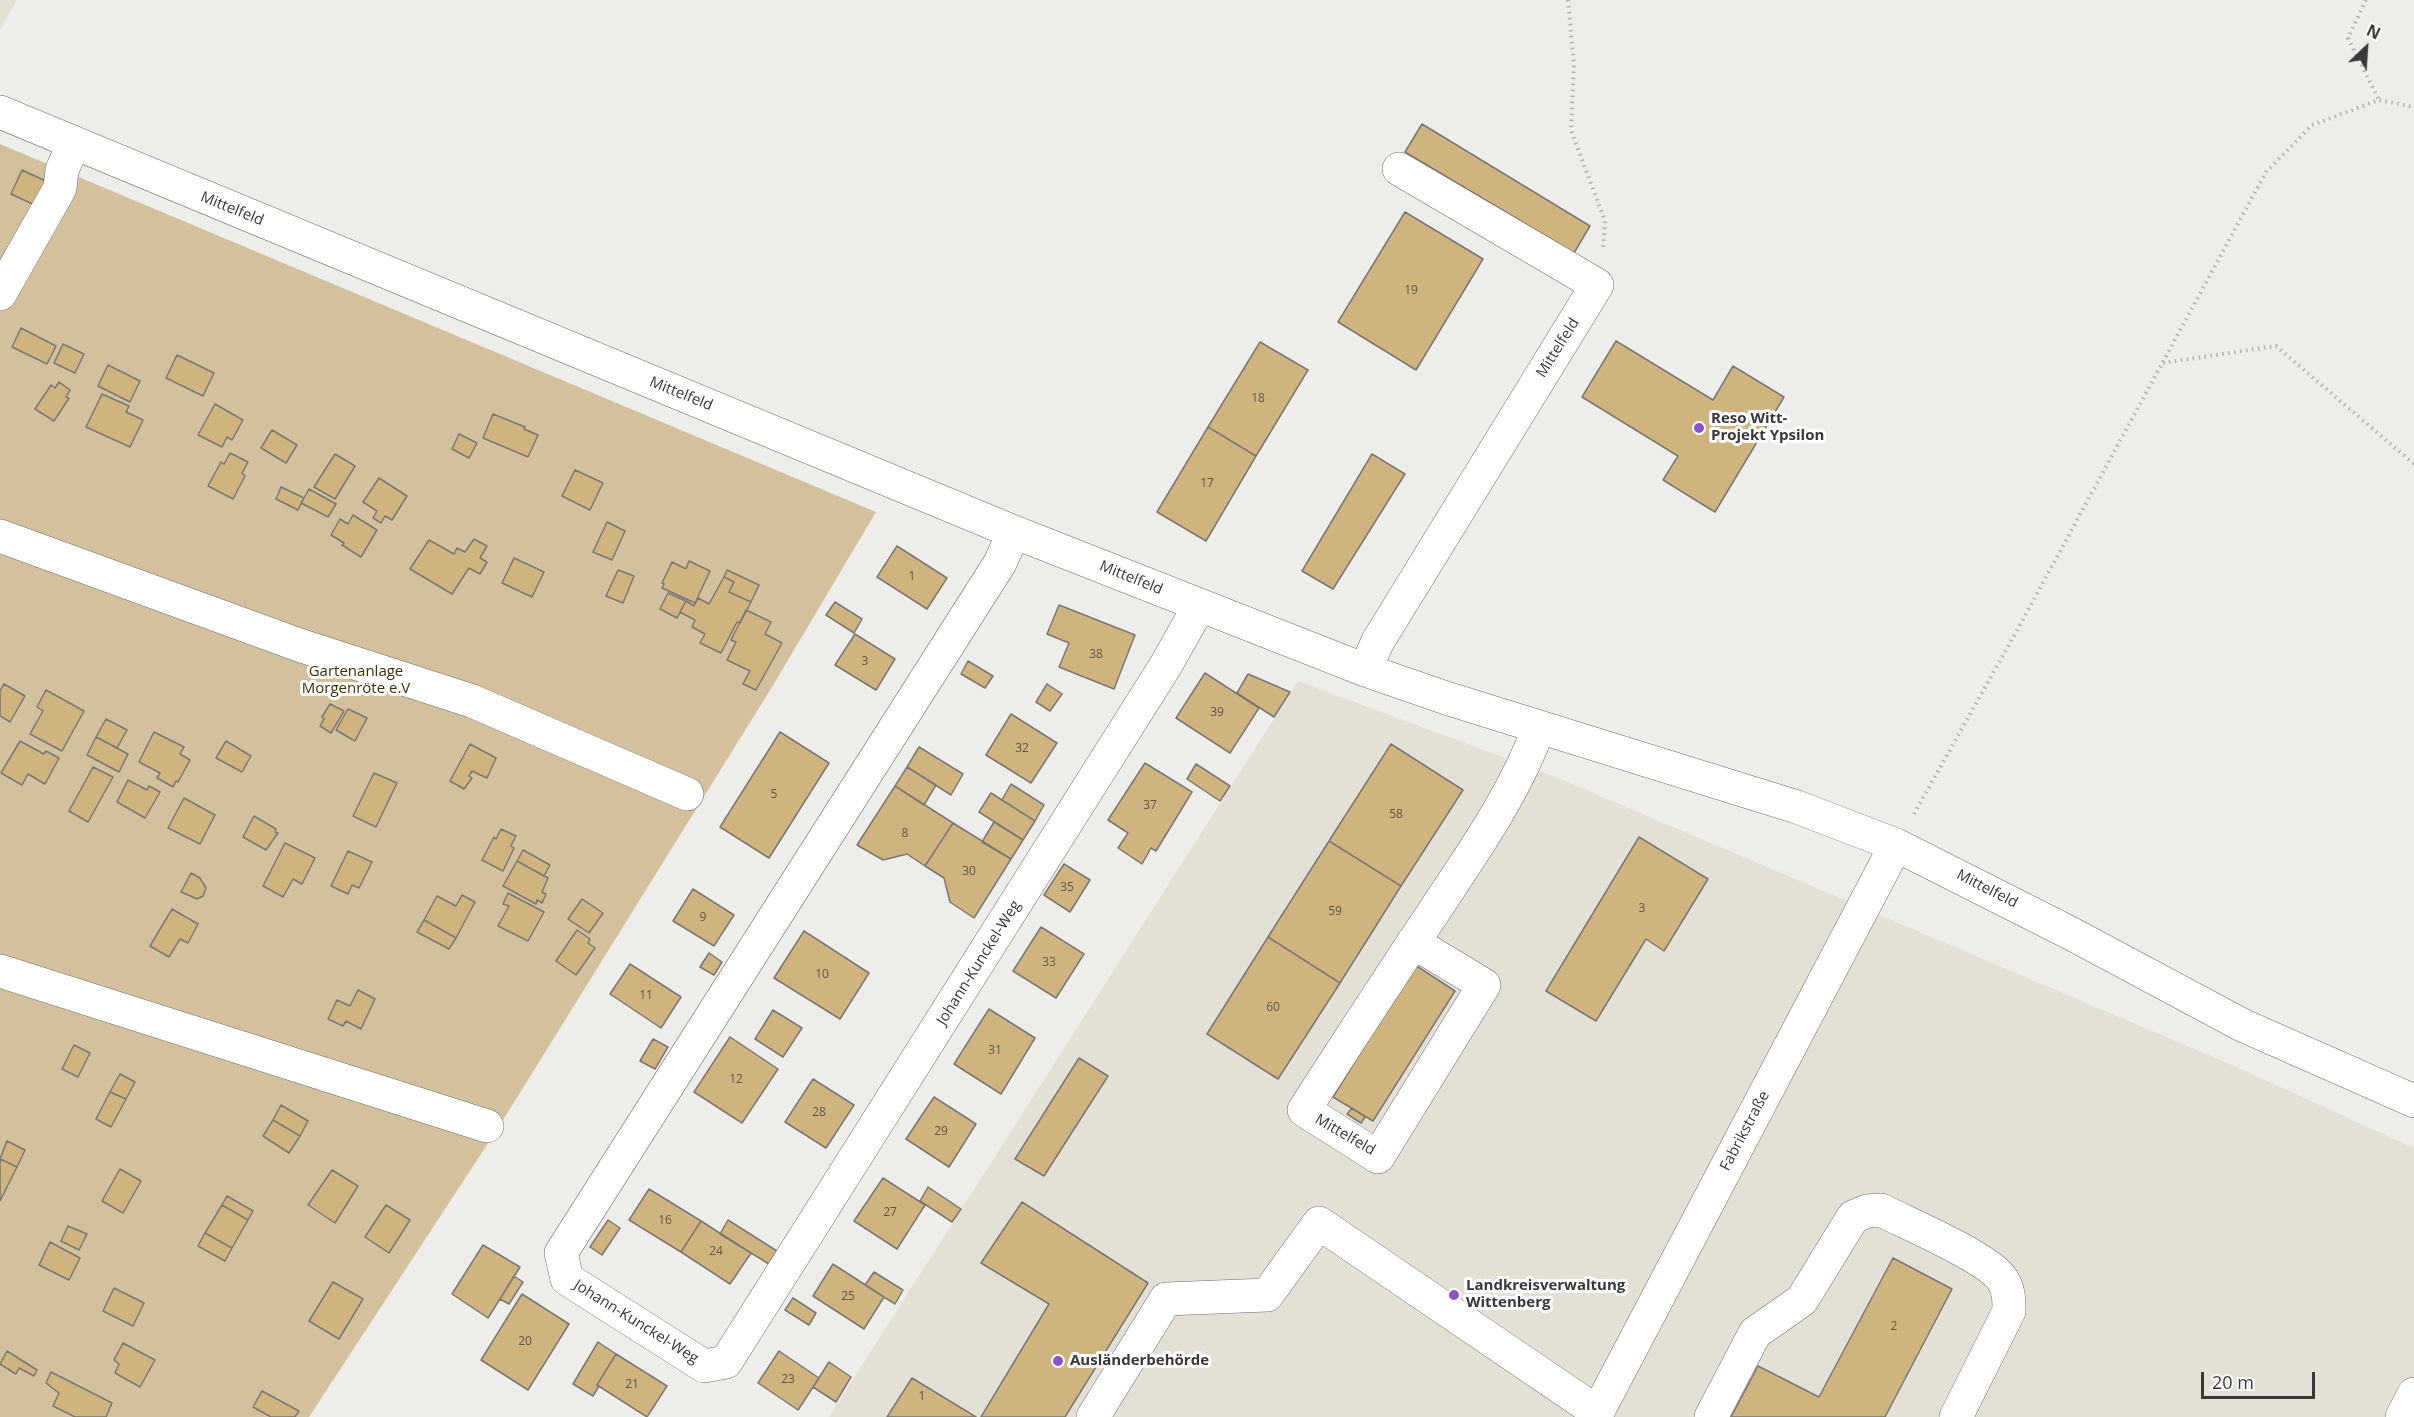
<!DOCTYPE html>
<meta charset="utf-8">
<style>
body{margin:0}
#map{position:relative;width:2414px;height:1417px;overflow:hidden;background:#efede9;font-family:"Open Sans",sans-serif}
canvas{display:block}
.north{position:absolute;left:2336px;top:18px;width:60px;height:60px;-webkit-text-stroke:4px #fff;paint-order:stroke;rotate:25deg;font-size:16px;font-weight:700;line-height:24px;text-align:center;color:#383836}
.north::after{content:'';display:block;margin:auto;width:21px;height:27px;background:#383836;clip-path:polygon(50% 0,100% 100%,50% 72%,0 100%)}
.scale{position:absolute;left:2201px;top:1372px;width:114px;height:27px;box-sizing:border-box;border:3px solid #383836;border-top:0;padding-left:8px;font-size:18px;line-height:21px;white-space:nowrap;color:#383836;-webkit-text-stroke:4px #fff;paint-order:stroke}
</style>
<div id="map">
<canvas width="2414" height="1417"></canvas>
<div class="north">N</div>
<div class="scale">20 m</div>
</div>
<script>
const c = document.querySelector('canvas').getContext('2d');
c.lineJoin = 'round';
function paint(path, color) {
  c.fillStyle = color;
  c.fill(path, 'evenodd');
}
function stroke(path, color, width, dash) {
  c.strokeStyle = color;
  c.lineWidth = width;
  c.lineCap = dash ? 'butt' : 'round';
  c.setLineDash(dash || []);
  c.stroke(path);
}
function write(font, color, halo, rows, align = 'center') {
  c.font = font + ' "Open Sans",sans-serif';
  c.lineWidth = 6;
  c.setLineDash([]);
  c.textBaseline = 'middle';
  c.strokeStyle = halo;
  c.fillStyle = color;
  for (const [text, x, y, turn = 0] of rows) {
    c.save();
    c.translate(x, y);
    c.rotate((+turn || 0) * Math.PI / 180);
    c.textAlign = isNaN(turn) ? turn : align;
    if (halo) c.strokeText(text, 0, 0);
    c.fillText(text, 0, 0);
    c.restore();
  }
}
paint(new Path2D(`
 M0 0H17L0 30Z
 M1298 681 1551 775 2232 1065 2414 1148V1417H829Z`), '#e4e0d6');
paint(new Path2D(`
 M0 144 876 512 772 687 498 1128 309 1417H0Z`), '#d3c09c');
const building = new Path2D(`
 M1422 124 1590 226 1574 253 1405 152Z
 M22 170 50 183 39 207 11 194Z
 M1405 212 1483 259 1416 370 1338 322Z
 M21 328 56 346 47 364 12 347Z
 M1616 341 1713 400 1733 366 1784 397 1715 512 1663 480 1678 456 1582 397Z
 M1260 342 1308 370 1256 456 1208 427Z
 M63 344 84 354 75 373 54 363Z
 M177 355 214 373 203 396 166 378Z
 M108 365 140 381 130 402 98 386Z
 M59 382 70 390 66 397 69 398 54 421 35 409 51 385 55 388Z
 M102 394 129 406 126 412 143 420 130 447 86 427Z
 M215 404 243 420 232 440 227 437 222 447 198 435Z
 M493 414 525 427 524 429 538 435 528 457 483 438Z
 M1208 427 1256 456 1206 541 1157 512Z
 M272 430 297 445 286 463 261 448Z
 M459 434 477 443 469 458 452 449Z
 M230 453 248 462 242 473 245 476 233 499 208 486 221 462 224 464Z
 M335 454 355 466 335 499 314 487Z
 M1372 454 1405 474 1333 589 1302 571Z
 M575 470 603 483 590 510 562 496Z
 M379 478 407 496 392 520 385 516 381 523 373 518 377 511 363 502Z
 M281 487 304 498 298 510 276 499Z
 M309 489 336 504 328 517 301 503Z
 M353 515 377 530 361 557 342 545 344 543 331 535 340 519 348 524Z
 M607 522 625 531 612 560 593 552Z
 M474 539 487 546 480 558 487 562 480 574 469 568 452 594 410 569 429 540 454 554 457 548 465 552Z
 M897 546 947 578 927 609 877 577Z
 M514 558 544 572 532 597 502 583Z
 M689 561 710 571 695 603 662 588 664 584 662 583 672 562 686 569Z
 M618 570 634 576 623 603 606 596Z
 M727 570 759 585 751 602 729 592 734 582 724 577Z
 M724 577 734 582 729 592 751 602 740 623 737 622 721 653 700 643 705 634 692 627 695 620 680 612 686 601 694 606 698 598 709 604Z
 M668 593 686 601 677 618 660 609Z
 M835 602 862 619 854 633 826 615Z
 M1059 605 1135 635 1114 689 1059 667 1069 643 1047 634Z
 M746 610 771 622 765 634 782 643 756 690 743 684 750 671 727 660 736 642 731 640Z
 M855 634 895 659 876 690 835 665Z
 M968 661 993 676 985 688 961 674Z
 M1205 673 1259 708 1230 753 1176 718Z
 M1248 674 1290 692 1274 717 1237 693Z
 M4 684 25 696 10 722 0 716V691Z
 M1047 684 1062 694 1050 711 1036 702Z
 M46 690 84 711 62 751 30 734 43 711 37 707Z
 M330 704 344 711 331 733 320 726 324 719 322 717Z
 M348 709 367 718 355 741 336 730Z
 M1011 714 1057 743 1031 783 986 755Z
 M106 719 127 730 117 748 96 737Z
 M154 732 184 747 180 754 190 760 178 782 176 781 173 787 157 778 160 773 139 762Z
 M780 732 829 763 769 858 720 827Z
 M96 737 128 754 119 772 87 755Z
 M20 741 44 754 46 751 59 758 45 784 28 774 22 785 1 773Z
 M226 741 251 756 242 772 216 758Z
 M470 744 496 758 487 778 472 771 469 776 472 778 464 789 450 781Z
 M1391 744 1463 790 1401 886 1329 841Z
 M919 747 963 774 951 795 907 767Z
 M1145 763 1192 792 1156 851 1151 848 1142 864 1118 848 1128 833 1108 820Z
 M1196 764 1230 786 1220 801 1187 779Z
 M93 767 113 777 88 822 69 811Z
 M907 767 936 785 924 805 895 786Z
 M374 773 397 783 376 827 353 816Z
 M128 780 147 790 149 786 160 792 145 818 117 802Z
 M1011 784 1044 805 1035 821 1002 800Z
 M895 786 953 823 925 866 907 854 883 860 857 845Z
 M991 793 1035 821 1023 840 979 812Z
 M184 798 215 815 200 844 168 828Z
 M254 816 276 829 275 832 278 833 266 850 243 837Z
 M994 822 1023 840 1011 859 982 842Z
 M953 823 1011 859 974 918 950 902 944 878 925 866Z
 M501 829 516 836 511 846 514 848 503 871 482 860 494 837 496 839Z
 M1639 837 1708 879 1664 951 1646 939 1596 1021 1546 991Z
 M1329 841 1401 886 1340 983 1268 937Z
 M285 843 315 858 302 884 293 879 283 897 263 886Z
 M523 850 550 865 544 876 517 861Z
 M348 851 372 862 359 888 352 885 348 894 331 886Z
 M517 861 548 878 542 892 546 894 542 903 537 900 536 904 503 886Z
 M1064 864 1090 880 1070 912 1044 895Z
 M191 873 200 878 206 888 203 896 197 899 181 892Z
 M693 889 734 915 714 946 673 921Z
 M508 893 544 912 528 941 498 926 509 906 503 904Z
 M462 895 475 902 456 938 424 920 437 896 456 906Z
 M582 899 603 913 589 933 568 919Z
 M172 909 198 924 188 943 180 939 169 957 150 946Z
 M424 920 456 938 449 949 417 932Z
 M1041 927 1084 954 1056 998 1013 971Z
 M577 930 590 939 588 943 595 948 576 975 556 961Z
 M804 931 869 973 840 1019 774 978Z
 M1268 937 1340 983 1278 1079 1207 1034Z
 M709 953 722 962 714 975 700 967Z
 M630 964 681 997 661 1028 610 994Z
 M1415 965 1455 991 1373 1121 1333 1097Z
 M358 990 375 999 361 1029 346 1021 343 1026 328 1019 337 1000 350 1006Z
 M989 1009 1035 1038 1001 1094 954 1064Z
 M773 1010 802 1028 783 1057 755 1039Z
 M730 1037 778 1069 742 1123 694 1092Z
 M653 1039 668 1047 655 1069 640 1061Z
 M74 1045 90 1053 78 1077 62 1069Z
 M1079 1058 1108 1076 1044 1176 1015 1159Z
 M120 1074 135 1082 126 1099 110 1092Z
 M813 1079 854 1105 826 1148 785 1122Z
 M110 1092 126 1099 111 1127 96 1119Z
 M934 1097 976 1124 949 1167 906 1139Z
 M281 1105 308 1121 300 1136 273 1120Z
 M1352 1108 1365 1117 1361 1123 1347 1114Z
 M273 1120 300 1136 289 1153 263 1136Z
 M7 1141 25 1150 17 1167 0 1159Z
 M0 1159 17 1167 0 1201Z
 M120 1169 141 1181 123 1213 102 1201Z
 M332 1170 358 1186 335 1223 308 1205Z
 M883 1178 925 1205 897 1249 854 1221Z
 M928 1187 961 1209 952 1222 920 1201Z
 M649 1189 701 1221 681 1252 629 1220Z
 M227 1196 253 1211 248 1220 222 1205Z
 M1022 1202 1148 1283 1065 1417H981L1049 1304 981 1263Z
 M222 1205 248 1220 232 1248 205 1233Z
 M386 1205 410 1220 389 1253 365 1237Z
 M608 1220 620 1228 602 1255 590 1247Z
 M728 1220 777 1251 769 1264 720 1234Z
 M701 1221 751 1253 730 1284 681 1252Z
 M68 1226 87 1234 79 1250 61 1241Z
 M205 1233 232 1248 225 1261 198 1246Z
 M50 1242 80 1258 69 1280 39 1265Z
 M483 1245 520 1267 488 1318 452 1294Z
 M1893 1258 1952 1289 1885 1417H1731L1758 1366 1819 1397Z
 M833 1264 884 1297 864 1329 813 1296Z
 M874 1272 903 1290 895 1304 865 1285Z
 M514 1276 523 1282 509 1304 500 1299Z
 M333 1282 363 1299 339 1339 309 1321Z
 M114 1288 144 1303 133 1326 103 1311Z
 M522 1294 569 1324 528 1390 481 1360Z
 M793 1298 816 1313 809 1325 785 1310Z
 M598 1342 616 1354 597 1385 599 1386 593 1396 573 1384Z
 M123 1343 155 1360 140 1387 115 1373 119 1364 114 1360Z
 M7 1351 37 1370 34 1376 19 1368 16 1374 0 1364Z
 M779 1351 819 1378 798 1410 758 1383Z
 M616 1354 667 1386 647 1417 597 1385Z
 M829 1362 851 1377 836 1402 813 1387Z
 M51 1372 112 1403 106 1417H75L53 1406 59 1393 46 1383Z
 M912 1378 976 1417H887Z
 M262 1391 299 1411 295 1417H271L253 1407Z`);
paint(building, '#cfb47f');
stroke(building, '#7a7875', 1.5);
const minor = new Path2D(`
 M0 112 1014 532 1365 670 1446 698 1797 807 1896 845 2072 934 2242 1025 2414 1101
 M0 294 60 188 62 170 74 143
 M1014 532 1000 563 561 1253 567 1279 704 1366 726 1362 1166 665 1199 606
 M0 536 299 645 472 701 687 794
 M1365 670 1378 641 1597 285 1399 169
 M1413 942 1484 985 1378 1157 1304 1110C1346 1045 1388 980 1431 916 1471 855 1514 796 1539 727
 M0 971 487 1126
 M1093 1417 1166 1299 1267 1295 1319 1223 1597 1412
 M1595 1417 1896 845
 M1711 1417 1755 1333 1802 1300 1853 1217 1867 1211 1881 1210C1908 1224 1987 1257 2002 1279 2009 1289 2009 1300 2009 1311L1956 1417
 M2402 1417 2414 1394`);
stroke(minor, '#6f6d6a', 34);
stroke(new Path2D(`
 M1568 0 1574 64 1571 130 1605 221 1603 248
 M2366 0 2348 38 2379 100
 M2163 363 2276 346 2414 464
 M1914 814 2020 625 2266 172 2312 125 2379 100 2414 107`), '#b2b1ad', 4, [1.5, 4.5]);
stroke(minor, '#fff', 33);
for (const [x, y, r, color] of [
 [1699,428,6,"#8c52c9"],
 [1454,1295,6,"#8c52c9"],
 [1058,1361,6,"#8c52c9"]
]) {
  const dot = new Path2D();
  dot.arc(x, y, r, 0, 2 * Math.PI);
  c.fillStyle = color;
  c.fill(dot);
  stroke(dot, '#fff', 2);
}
write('12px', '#5e5748', null, [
 ["19",1411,291],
 ["18",1258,399],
 ["17",1207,484],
 ["1",912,577],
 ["38",1096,655],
 ["3",865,662],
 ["39",1217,713],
 ["32",1022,749],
 ["5",774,795],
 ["37",1150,806],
 ["58",1396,815],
 ["8",905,834],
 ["30",969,872],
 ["35",1067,888],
 ["3",1642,909],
 ["59",1335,912],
 ["9",703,918],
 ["33",1049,963],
 ["10",822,975],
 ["11",646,996],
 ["60",1273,1008],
 ["31",995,1051],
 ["12",736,1080],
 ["28",819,1113],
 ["29",941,1132],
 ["27",890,1213],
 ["16",665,1221],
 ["24",716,1252],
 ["25",848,1297],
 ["2",1894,1327],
 ["20",525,1342],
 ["23",788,1380],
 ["21",632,1385],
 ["1",922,1397]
]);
write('15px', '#383836', '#fff', [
 ["Mittelfeld",232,209,22],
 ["Mittelfeld",1558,348,-58],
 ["Mittelfeld",681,394,22],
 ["Mittelfeld",1131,578,22],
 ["Mittelfeld",1987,889,27],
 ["Johann-Kunckel-Weg",979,963,-58],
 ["Fabrikstraße",1745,1131,-62],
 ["Mittelfeld",1345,1135,30],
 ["Johann-Kunckel-Weg",636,1322,32]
]);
write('bold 15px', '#383836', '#fff', [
 ["Reso Witt-",1711,419],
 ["Projekt Ypsilon",1711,436],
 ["Landkreisverwaltung",1466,1286],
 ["Wittenberg",1466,1303],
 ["Ausländerbehörde",1070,1361]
], 'left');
write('15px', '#433003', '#fff', [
 ["Gartenanlage",356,672],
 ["Morgenröte e.V",356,689]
]);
</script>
